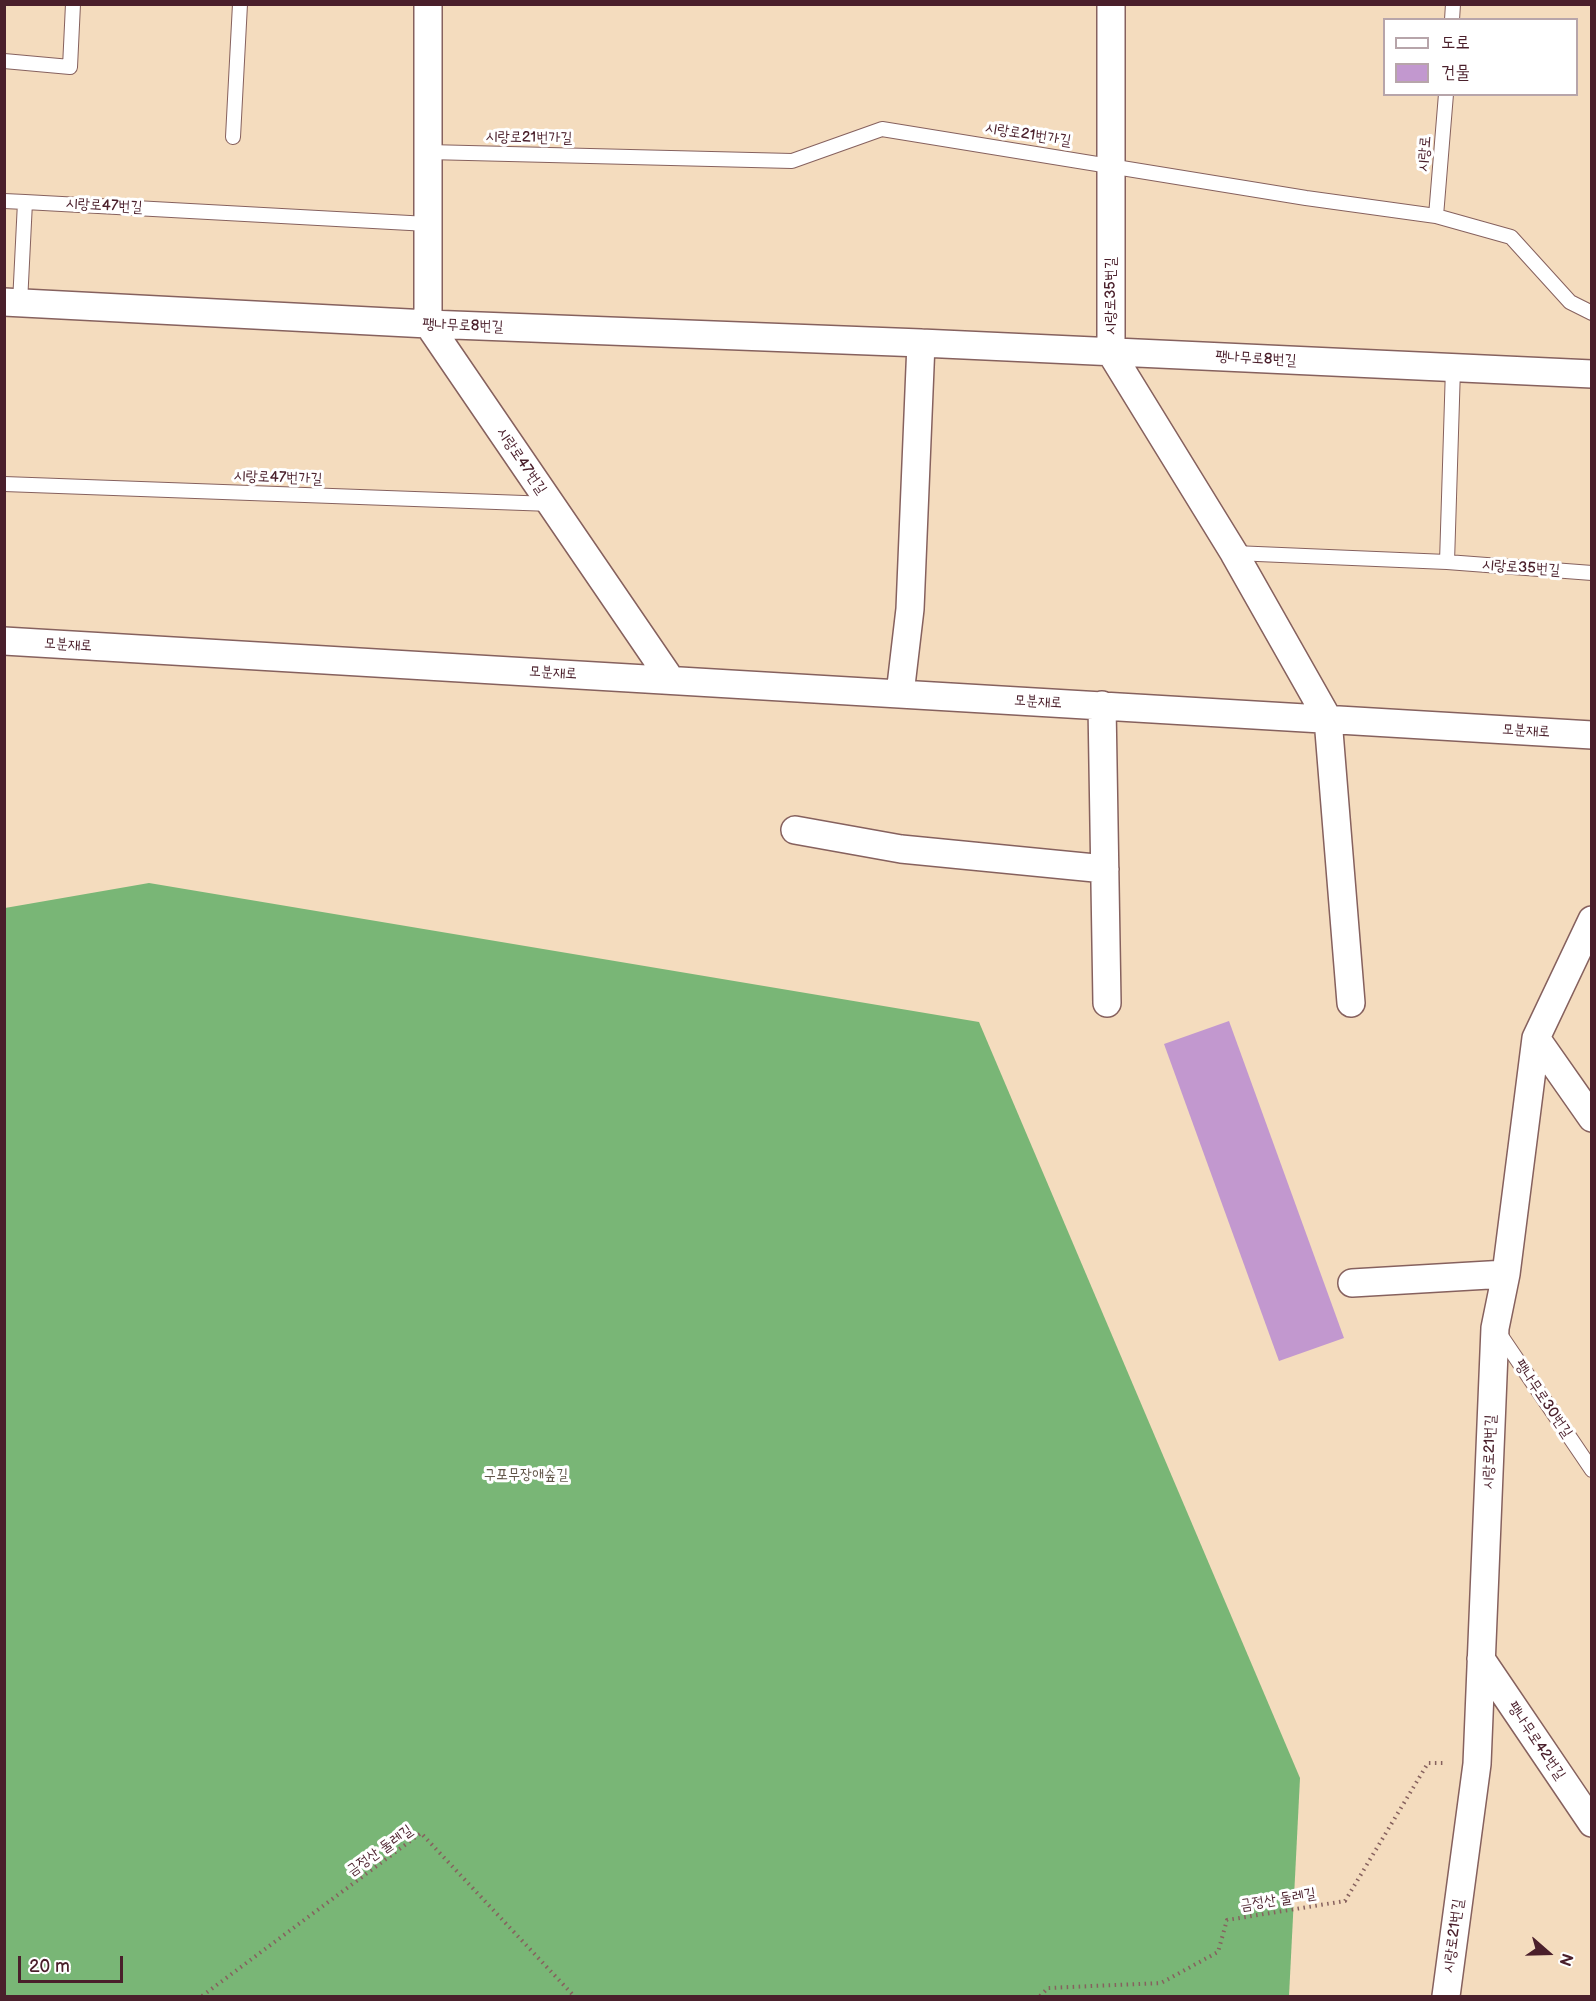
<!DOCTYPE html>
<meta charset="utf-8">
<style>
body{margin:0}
#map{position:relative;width:1596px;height:2001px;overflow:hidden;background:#f4dcbe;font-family:"Balsamiq Sans","Poor Story",sans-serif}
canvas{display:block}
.frame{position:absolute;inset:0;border:6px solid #4a1f2b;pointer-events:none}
.legend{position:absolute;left:1383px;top:18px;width:195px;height:78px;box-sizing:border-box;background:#fff;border:2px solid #b7a5aa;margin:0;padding:8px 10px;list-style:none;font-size:18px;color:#4a1f2b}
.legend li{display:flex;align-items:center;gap:12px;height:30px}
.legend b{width:30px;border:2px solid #b7a5aa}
.north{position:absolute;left:1518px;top:1923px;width:60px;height:60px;-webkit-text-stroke:4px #fff;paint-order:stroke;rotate:110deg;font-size:16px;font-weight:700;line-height:24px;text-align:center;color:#4a1f2b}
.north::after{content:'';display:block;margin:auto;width:21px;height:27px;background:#4a1f2b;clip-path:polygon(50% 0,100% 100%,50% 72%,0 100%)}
.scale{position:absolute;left:18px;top:1956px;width:105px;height:27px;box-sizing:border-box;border:3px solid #4a1f2b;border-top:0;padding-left:8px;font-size:18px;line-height:21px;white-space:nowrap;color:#4a1f2b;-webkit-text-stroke:4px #fff;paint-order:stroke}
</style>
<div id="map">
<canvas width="1596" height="2001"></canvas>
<div class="frame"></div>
<ul class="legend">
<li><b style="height:8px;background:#fff"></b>도로</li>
<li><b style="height:16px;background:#c298cf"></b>건물</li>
</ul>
<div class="north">N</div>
<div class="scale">20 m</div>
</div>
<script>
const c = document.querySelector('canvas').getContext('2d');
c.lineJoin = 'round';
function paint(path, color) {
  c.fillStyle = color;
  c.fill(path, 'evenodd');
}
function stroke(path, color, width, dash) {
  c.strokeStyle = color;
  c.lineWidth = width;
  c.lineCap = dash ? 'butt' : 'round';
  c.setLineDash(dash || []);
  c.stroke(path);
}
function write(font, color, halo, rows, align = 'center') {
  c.font = font + ' "Balsamiq Sans","Poor Story",sans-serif';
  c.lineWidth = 6;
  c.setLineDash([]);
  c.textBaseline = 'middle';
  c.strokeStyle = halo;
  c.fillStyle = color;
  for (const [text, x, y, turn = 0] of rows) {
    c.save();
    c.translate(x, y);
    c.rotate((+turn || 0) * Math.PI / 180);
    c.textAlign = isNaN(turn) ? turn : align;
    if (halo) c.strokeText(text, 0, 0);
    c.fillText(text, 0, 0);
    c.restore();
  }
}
paint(new Path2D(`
 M149 883 979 1022 1300 1778 1289 1996H5V908Z`), '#79b676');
paint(new Path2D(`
 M1229 1021 1344 1338 1279 1361 1164 1044Z`), '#c298cf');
const service = new Path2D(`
 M1452 20 1453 4
 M4 61 70 67 73 4
 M233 137 240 4
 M428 152 792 161 882 129 1306 198 1436 216 1511 237 1570 302 1592 313
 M4 201 25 202
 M1436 216 1446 94
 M20 303 25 202 428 224
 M4 484 551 504
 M1234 553 1447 562 1592 573
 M1447 562 1453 368
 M1499 1333 1592 1470`);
const minor = new Path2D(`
 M428 4V324L671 680
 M1111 4V353L1234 553 1328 719 1351 1003
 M4 302 428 324 921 343 1592 374
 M4 641 1592 735
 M900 694 910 609 921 343
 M1102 705 1107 1003
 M795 830 901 849 1105 869
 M1536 1038 1592 1118
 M1352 1283 1506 1274
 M1481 1659 1592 1823
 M1446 1996 1477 1764 1495 1328 1506 1274 1536 1038 1592 920`);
stroke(service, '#86615e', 16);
stroke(minor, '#86615e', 30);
stroke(new Path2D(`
 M202 1996 421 1833 574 1996
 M1040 1996 1048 1988 1161 1983 1218 1952 1227 1920 1345 1901 1428 1763H1446`), '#86615e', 4, [1.5, 4.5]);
stroke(service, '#fff', 14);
stroke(minor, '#fff', 27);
write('15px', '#4a1f2b', '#fff', [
 ["시랑로21번가길",1028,135,9],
 ["시랑로21번가길",529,138,1],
 ["시랑로",1425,154,-86],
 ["시랑로47번길",104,206,3],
 ["시랑로35번길",1111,296,-90],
 ["팽나무로8번길",463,326,2],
 ["팽나무로8번길",1256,359,3],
 ["시랑로47번길",521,461,56],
 ["시랑로47번가길",278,478,2],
 ["시랑로35번길",1521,568,4],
 ["모분재로",68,645,3],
 ["모분재로",553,673,3],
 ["모분재로",1038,702,3],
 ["모분재로",1526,731,3],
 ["팽나무로30번길",1543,1399,56],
 ["시랑로21번길",1490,1452,-88],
 ["팽나무로42번길",1536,1741,56],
 ["금정산 둘레길",380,1851,-35],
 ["금정산 둘레길",1278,1900,-9],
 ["시랑로21번길",1454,1936,-82]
]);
write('15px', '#615548', '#fff', [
 ["구포무장애숲길",526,1475]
]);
</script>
